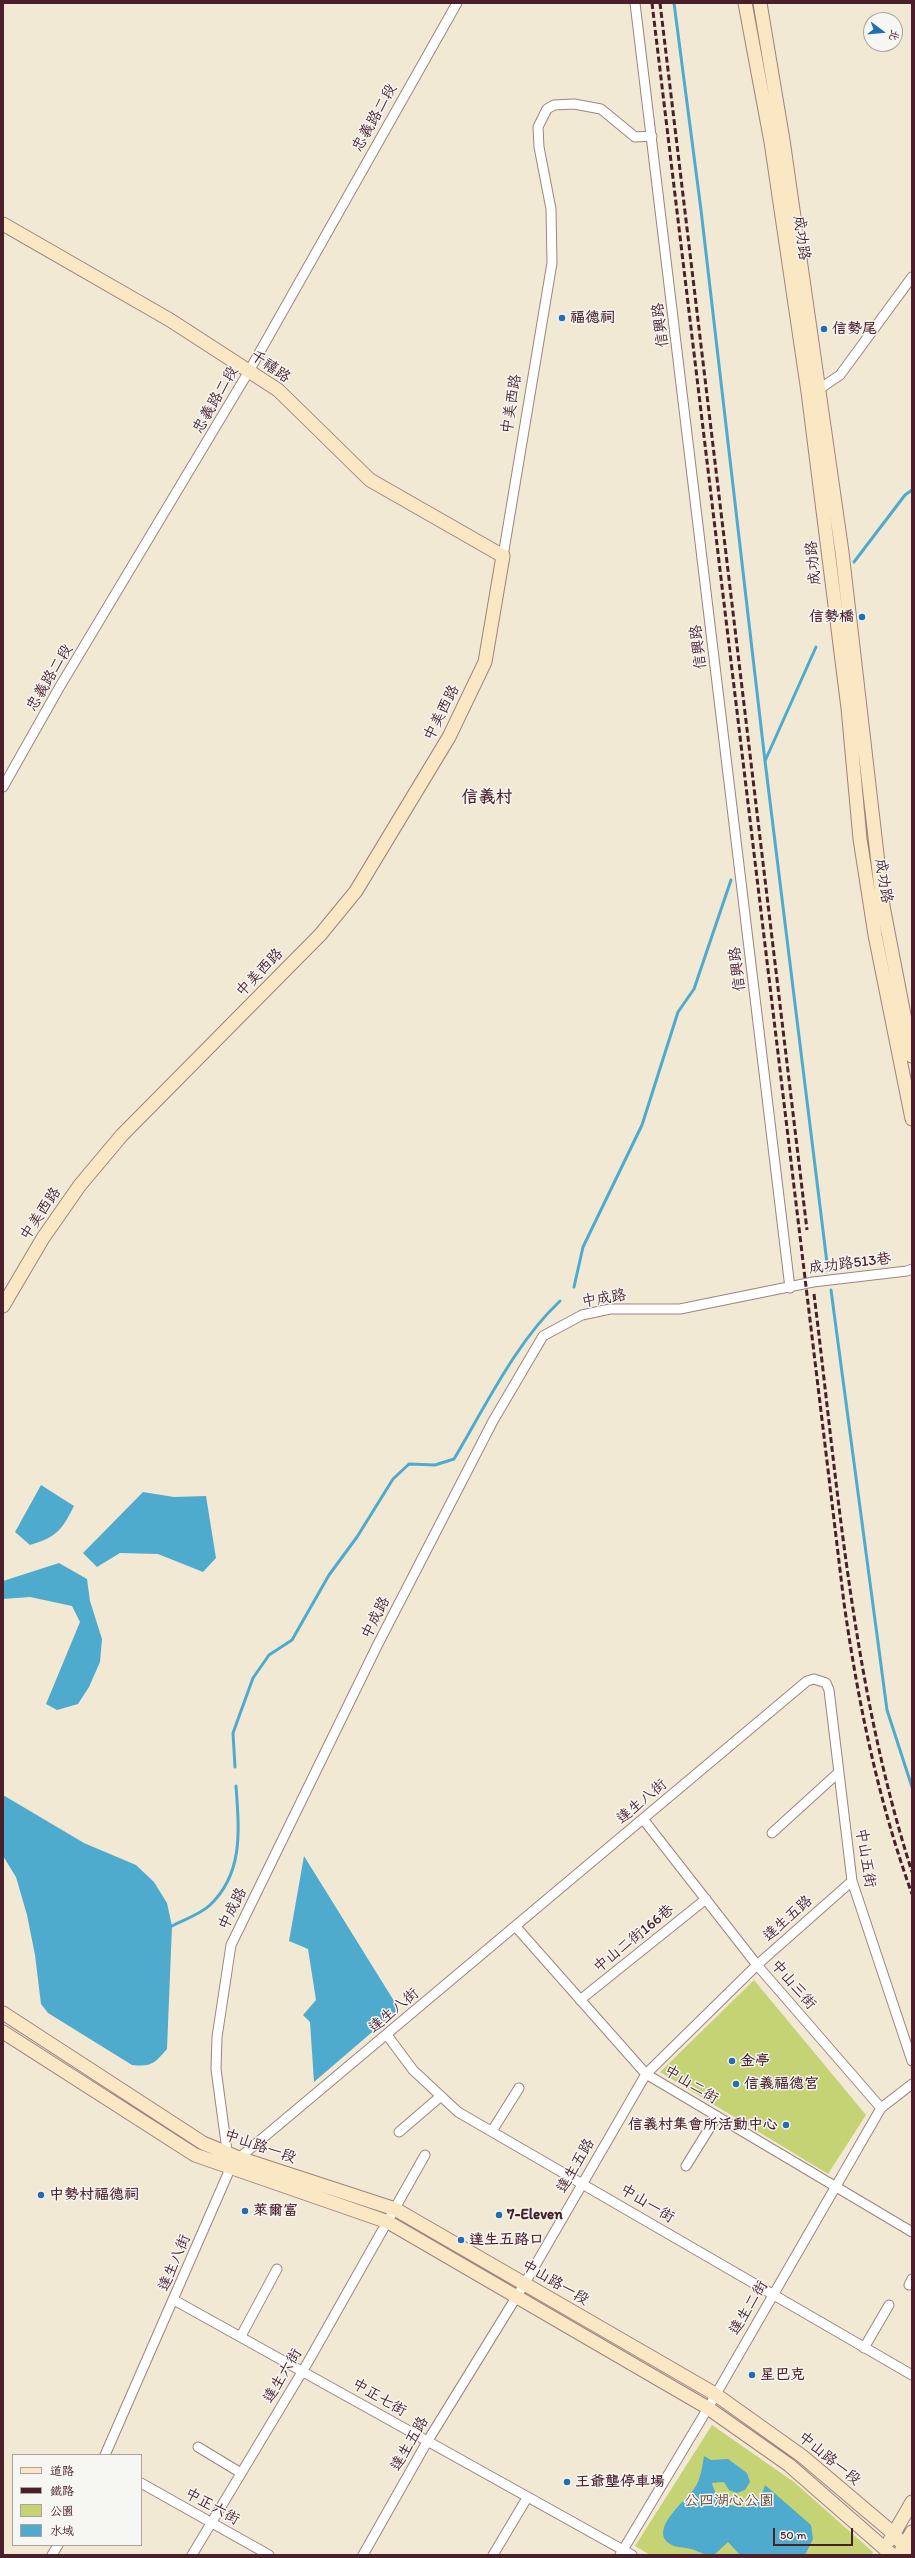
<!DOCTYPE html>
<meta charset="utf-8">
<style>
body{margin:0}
#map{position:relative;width:915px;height:2558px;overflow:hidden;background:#f2e9d5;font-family:Itim,"LXGW WenKai TC",sans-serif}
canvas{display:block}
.frame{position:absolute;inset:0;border:4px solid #4a1f2b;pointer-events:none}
.legend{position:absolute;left:12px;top:2454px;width:130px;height:92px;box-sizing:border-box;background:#f6f6f2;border:1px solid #b1a0a2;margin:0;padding:5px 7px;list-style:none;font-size:12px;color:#4a1f2b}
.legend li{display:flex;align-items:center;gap:8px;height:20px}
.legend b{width:20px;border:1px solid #b1a0a2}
.north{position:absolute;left:863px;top:12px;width:40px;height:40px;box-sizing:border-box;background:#f6f6f2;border:1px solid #b1a0a2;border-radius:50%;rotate:106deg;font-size:11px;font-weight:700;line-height:16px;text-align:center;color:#4a1f2b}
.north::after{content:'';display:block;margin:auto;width:14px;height:18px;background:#1f6fb2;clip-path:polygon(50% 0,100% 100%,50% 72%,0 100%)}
.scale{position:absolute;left:773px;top:2528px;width:80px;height:18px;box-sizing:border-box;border:2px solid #4a1f2b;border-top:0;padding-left:5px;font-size:12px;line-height:14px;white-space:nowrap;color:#4a1f2b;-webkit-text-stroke:3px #f6f6f2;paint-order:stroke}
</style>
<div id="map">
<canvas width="915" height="2558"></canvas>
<div class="frame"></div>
<ul class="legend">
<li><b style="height:5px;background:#fae7c3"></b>道路</li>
<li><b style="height:5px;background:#4a1f2b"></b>鐵路</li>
<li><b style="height:11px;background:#c6d375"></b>公園</li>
<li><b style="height:11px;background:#4fabcd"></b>水域</li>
</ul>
<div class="north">北</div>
<div class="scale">50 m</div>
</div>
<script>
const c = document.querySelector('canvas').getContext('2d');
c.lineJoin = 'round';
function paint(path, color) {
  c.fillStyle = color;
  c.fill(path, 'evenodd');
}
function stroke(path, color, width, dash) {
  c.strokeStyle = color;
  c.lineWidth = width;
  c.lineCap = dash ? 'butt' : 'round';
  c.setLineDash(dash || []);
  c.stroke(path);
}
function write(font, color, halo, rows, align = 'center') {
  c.font = font + ' Itim,"LXGW WenKai TC",sans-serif';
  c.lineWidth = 3;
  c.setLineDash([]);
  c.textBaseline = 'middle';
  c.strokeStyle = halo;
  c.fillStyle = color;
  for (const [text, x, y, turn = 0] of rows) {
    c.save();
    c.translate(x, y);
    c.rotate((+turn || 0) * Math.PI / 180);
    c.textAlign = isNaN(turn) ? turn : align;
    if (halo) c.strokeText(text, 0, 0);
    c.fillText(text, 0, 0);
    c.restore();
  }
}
paint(new Path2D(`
 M754 1980 866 2115 828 2174 660 2072Z
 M712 2425 794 2482 873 2552 871 2555H650L635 2546Z`), '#c6d375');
paint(new Path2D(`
 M41 1485 74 1506C62 1530 57 1537 30 1545L15 1532Z
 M143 1492 174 1497 206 1496 216 1558 203 1572 158 1554 120 1553 97 1567 83 1553Z
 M59 1563 87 1579 90 1601 102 1639 100 1662 89 1687 78 1704 57 1710 46 1704 80 1622 72 1606 30 1597 3 1599V1581Z
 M3 1795 84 1843 136 1865 154 1882 167 1903 172 1926 167 2049C154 2064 151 2067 132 2065L48 2013 41 2004 35 1955 27 1915 16 1877 3 1856Z
 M304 1856 399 2009 314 2082 310 2022 303 2015 316 2000 308 1949 289 1941Z
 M704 2456 711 2460 728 2459 747 2473 750 2482 745 2490 737 2493 729 2490 724 2482 712 2483C717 2502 728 2507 747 2507L761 2497 765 2485 811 2525 813 2539 805 2555H740L728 2542 714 2555C704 2555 700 2552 691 2549 684 2547 676 2548 670 2544 648 2530 686 2500 694 2489 701 2479 702 2467 704 2456Z`), '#4fabcd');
stroke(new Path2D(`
 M674 3 701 210 765 761
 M854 562 905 495 912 490
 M816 647 765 761 828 1271
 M574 1287 583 1247 642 1125 678 1012 694 989 731 880
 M831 1290 887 1710 912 1787
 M235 1767 233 1733 253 1678 269 1655 292 1640 329 1575 357 1537 393 1479 409 1464 435 1465 454 1459C485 1407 516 1342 560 1301
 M172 1926C183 1920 201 1914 210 1905 244 1873 239 1829 236 1786`), '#4fabcd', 3);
const street = new Path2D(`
 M635 3 790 1288
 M815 392 840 375 912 277
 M503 556 552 263 551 209 539 147 538 127 547 109 554 105 574 104 601 109 635 137 652 136
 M3 787 59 688 249 371 457 3
 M643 1819 757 1965 881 2108
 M772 1833 839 1772
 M516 1927 646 2074 912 2232
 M580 2000 706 1899
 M387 2035 413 2070 458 2112 912 2375
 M492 2131 519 2088
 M399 2132 441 2096
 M228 2158 216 2069 217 2037 231 1945 377 1646 493 1421 543 1336 582 1315 610 1309H680L813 1282 907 1271 912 1269
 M686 2166 717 2116
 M909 2285 912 2279
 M174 2300 632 2555
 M241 2336 277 2269
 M864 2348 889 2305
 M198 2447 241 2473
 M105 2455 230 2169 239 2158 807 1681 814 1679 826 1683 829 1690 852 1881 912 2061
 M141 2483 269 2555
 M52 2555 58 2545
 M192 2555 308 2362 425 2155
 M363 2555 427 2442 525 2283 646 2074 757 1965 852 1881
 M493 2555 527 2498
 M620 2555 708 2408 881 2108 912 2084`);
const secondary = new Path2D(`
 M745 3 771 142 808 392 848 708 860 839 875 935 912 1119
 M760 3 783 140 842 552 883 906 912 1056
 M3 224 170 320 278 390 370 480 503 556 485 662 449 737 356 891 320 935 122 1135 80 1185 43 1238 3 1306
 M3 2013 203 2143 239 2158 395 2209 715 2394 802 2456 893 2533 912 2555
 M3 2032 195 2155 388 2222 708 2408 789 2465 892 2555
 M890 2540 912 2502
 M900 2553 912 2532`);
stroke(street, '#9e8480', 11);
stroke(secondary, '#9e8480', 15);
stroke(street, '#fff', 9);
stroke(secondary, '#fae7c3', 13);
stroke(new Path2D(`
 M652 3 844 1603C858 1702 878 1800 912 1894
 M660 3 807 1230
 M814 1294C838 1488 852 1685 912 1872`), '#4a1f2b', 3, [6, 3]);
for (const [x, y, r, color] of [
 [562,318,4,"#1f6fb2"],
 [824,329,4,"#1f6fb2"],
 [862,617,4,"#1f6fb2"],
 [732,2061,4,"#1f6fb2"],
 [736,2084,4,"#1f6fb2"],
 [786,2125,4,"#1f6fb2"],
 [41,2195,4,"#1f6fb2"],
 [245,2211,4,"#1f6fb2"],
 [499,2215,4,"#1f6fb2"],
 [461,2240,4,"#1f6fb2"],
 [752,2375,4,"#1f6fb2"],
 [567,2482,4,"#1f6fb2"]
]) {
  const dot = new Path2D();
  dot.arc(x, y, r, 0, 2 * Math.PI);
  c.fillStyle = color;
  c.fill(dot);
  stroke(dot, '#f6f6f2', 1.5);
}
write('15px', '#4a1f2b', '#f6f6f2', [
 ["忠義路二段",375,118,-61],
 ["成功路",801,238,82],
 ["信興路",661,325,-97],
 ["千禧路",270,367,35],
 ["忠義路二段",216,400,-60],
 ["中美西路",512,404,-81],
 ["成功路",814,563,-96],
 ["信興路",699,647,-97],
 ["忠義路二段",50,678,-59],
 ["中美西路",442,713,-63],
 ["成功路",883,881,81],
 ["信興路",738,969,-97],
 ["中美西路",260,973,-46],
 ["中美西路",41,1214,-56],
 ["成功路513巷",850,1264,-7],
 ["中成路",604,1299,-10],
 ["中成路",376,1618,-63],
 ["達生八街",642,1802,-40],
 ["中山五街",865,1858,81],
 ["中成路",233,1909,-64],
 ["達生五路",788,1919,-42],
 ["中山二街166巷",634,1939,-39],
 ["中山三街",793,1985,49],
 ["達生八街",394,2011,-40],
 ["中山二街",691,2085,31],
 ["中山路一段",260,2147,19],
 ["達生五路",576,2166,-60],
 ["中山一街",647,2204,31],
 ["達生八街",175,2263,-67],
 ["中山路一段",555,2283,30],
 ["達生二街",749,2308,-59],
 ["達生六街",283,2376,-59],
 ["中正七街",379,2398,30],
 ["達生五路",410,2444,-60],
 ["中山路一段",829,2459,39],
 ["中正六街",212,2507,29]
]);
write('bold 15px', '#4a1f2b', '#f6f6f2', [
 ["福德祠",570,318],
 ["信勢尾",832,329],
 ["信勢橋",854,617,"right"],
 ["金亭",740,2061],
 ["信義福德宮",744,2084],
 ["信義村集會所活動中心",778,2125,"right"],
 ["中勢村福德祠",49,2195],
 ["萊爾富",253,2211],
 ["7-Eleven",507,2215],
 ["達生五路口",469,2240],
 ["星巴克",760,2375],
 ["王爺壟停車場",575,2482]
], 'left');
write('15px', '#694c3e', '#f6f6f2', [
 ["公四湖心公園",729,2501]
]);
write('bold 17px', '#4a1f2b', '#f6f6f2', [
 ["信義村",487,798]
]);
</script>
